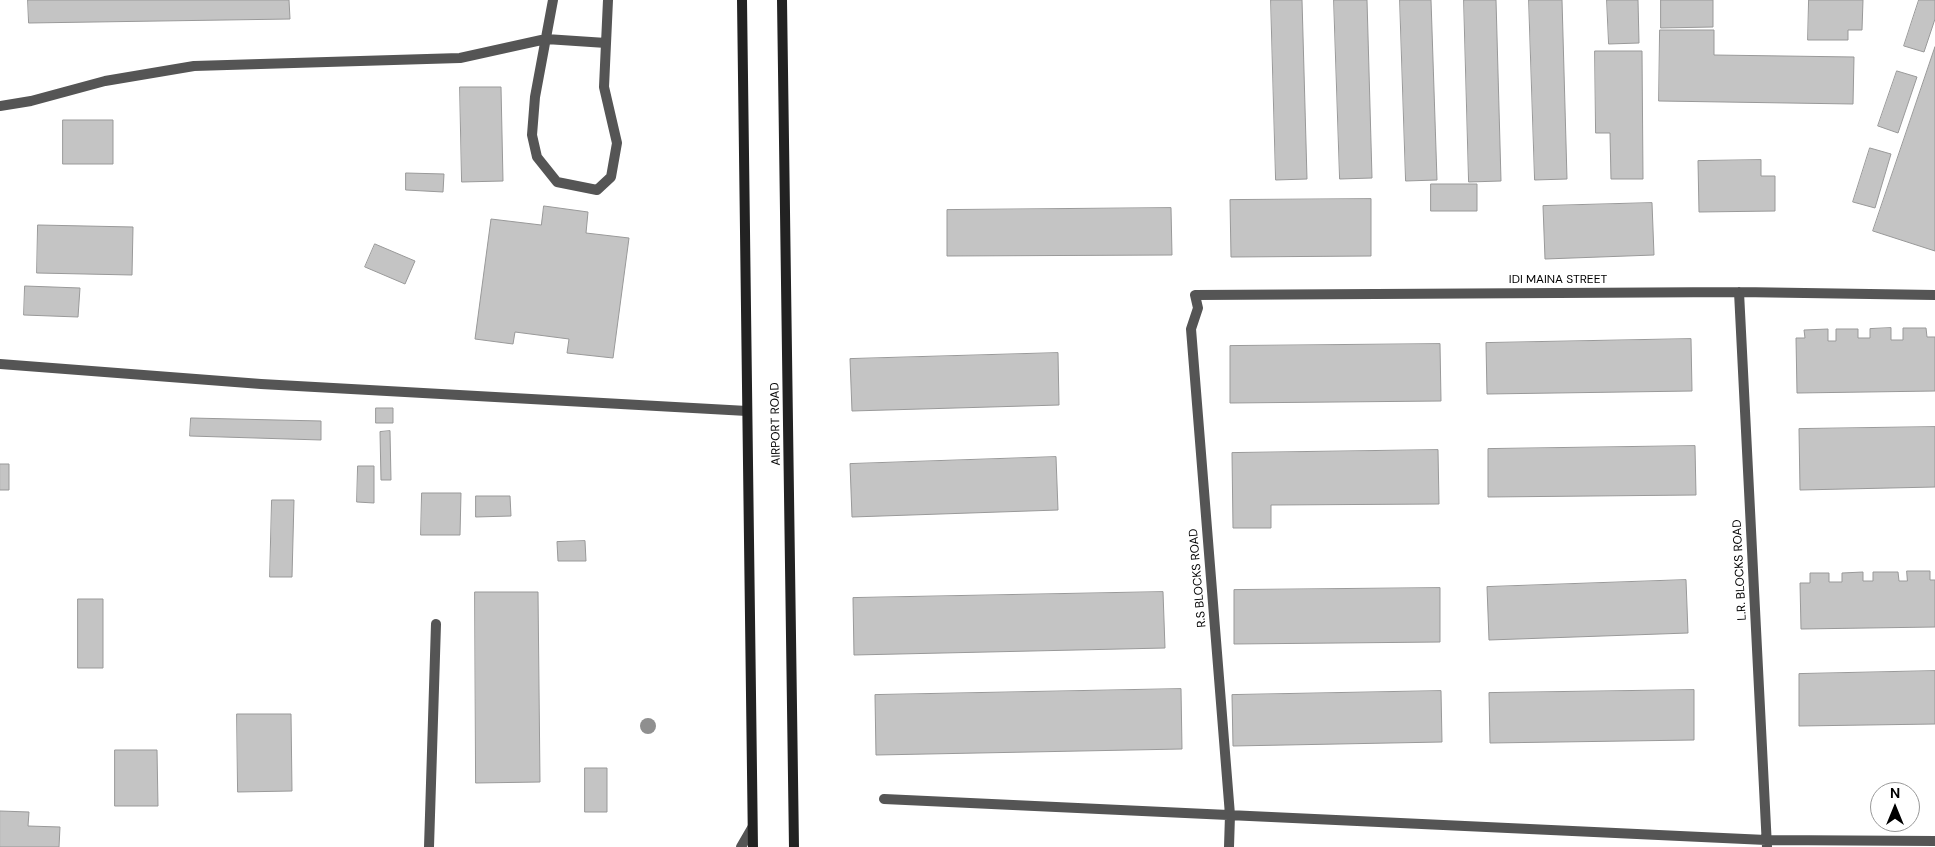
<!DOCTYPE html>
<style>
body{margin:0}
#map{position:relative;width:1935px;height:847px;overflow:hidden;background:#fff;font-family:"DM Sans",sans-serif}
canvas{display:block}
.north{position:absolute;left:1870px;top:782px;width:50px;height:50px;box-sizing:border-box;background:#fff;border:1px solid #999;border-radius:50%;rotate:0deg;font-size:14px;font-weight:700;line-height:20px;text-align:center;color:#000}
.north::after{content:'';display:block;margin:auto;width:18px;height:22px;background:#000;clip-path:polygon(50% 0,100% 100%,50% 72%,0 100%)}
</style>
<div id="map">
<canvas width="1935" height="847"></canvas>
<div class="north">N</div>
</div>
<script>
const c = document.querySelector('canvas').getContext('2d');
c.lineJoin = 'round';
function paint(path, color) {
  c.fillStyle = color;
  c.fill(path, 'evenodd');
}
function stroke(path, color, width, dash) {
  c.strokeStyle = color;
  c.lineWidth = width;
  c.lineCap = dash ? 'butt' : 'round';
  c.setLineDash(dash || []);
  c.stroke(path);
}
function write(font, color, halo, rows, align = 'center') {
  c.font = font + ' "DM Sans",sans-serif';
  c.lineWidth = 5;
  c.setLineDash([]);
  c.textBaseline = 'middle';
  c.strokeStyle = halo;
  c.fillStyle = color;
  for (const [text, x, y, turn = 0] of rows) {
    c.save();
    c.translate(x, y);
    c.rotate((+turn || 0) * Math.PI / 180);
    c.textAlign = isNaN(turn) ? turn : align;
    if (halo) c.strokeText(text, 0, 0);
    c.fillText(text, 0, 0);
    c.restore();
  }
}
const building = new Path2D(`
 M28 0H289L290 19 29 23Z
 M1271 0H1302L1307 179 1276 180Z
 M1334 0H1367L1372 178 1340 179Z
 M1400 0H1431L1437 180 1406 181Z
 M1464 0H1496L1501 181 1469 182Z
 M1529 0H1562L1567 179 1535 180Z
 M1607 0H1638L1639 43 1609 44Z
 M1661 0H1713V27L1661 28Z
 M1809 0H1863L1862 30H1848V40H1808Z
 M1919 0H1935V19L1924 52 1904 46Z
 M1660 30H1714V55L1854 57 1853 104 1659 101Z
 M1935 47V251L1873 231Z
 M1595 51H1642L1643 179H1611L1610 133H1596Z
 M1897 71 1917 77 1898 133 1878 126Z
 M460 87H501L503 181 462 182Z
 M63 120H113V164H63Z
 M1870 148 1891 154 1875 208 1853 202Z
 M1761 160V176H1775V211L1699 212 1698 161Z
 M406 173 444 174 443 192 406 190Z
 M1431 184H1477V211H1431Z
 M1371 199V256L1231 257 1230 200Z
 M1652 203 1654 255 1545 259 1543 206Z
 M544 206 588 212 586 233 629 238 613 358 567 353 569 339 515 332 513 344 475 339 491 219 541 225Z
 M1171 208 1172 255 947 256V210Z
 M38 225 133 227 132 275 37 273Z
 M375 244 415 261 405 284 365 267Z
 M25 286 80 288 78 317 24 315Z
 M1891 328V340H1903V328H1926L1927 337H1935V391L1797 393 1796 338H1805L1804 330 1828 329V341H1836V329H1858V338H1870V329Z
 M1691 339 1692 391 1487 394 1486 343Z
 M1440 344 1441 401 1230 403V346Z
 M1058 353 1059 405 852 411 850 359Z
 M376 408H393V423H376Z
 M191 418 321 421V440L190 436Z
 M1935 427V487L1800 490 1799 429Z
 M390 431 391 480H381L380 432Z
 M1695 446 1696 495 1488 497V449Z
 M1438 450 1439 504 1271 505V528H1233L1232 453Z
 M1056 457 1058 510 852 517 850 464Z
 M0 464H9V490H0Z
 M358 466H374V503L357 502Z
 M422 493H461L460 535H421Z
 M476 496H510L511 516 476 517Z
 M272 500H294L292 577H270Z
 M585 541 586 561H558L557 542Z
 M1907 571H1930V580H1935V627L1801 629 1800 583H1810V573H1829V582H1842V573L1863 572V581H1873V572H1898L1899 581H1907Z
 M1686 580 1688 633 1489 640 1487 587Z
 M1440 588V642L1234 644V590Z
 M475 592H538L540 782 476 783Z
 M1163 592 1165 648 854 655 853 598Z
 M78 599H103V668H78Z
 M1935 671V724L1799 726V674Z
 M1181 689 1182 749 876 755 875 695Z
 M1694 690V740L1490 743 1489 693Z
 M1441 691 1442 742 1233 746 1232 695Z
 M237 714H291L292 791 238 792Z
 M115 750H157L158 806H115Z
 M585 768H607V812H585Z
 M0 811 29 812 28 826 60 827 59 847H0Z`);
paint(building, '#c4c4c4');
stroke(building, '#999', 1);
stroke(new Path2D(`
 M553 0 535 97 532 135 537 157 557 182 597 190 611 177 617 143 604 87 608 0
 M0 106 31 101 105 81 194 66 460 58 546 39 606 43
 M1739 292 1767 847
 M0 364 261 384 747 411
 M884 799 1766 840 1935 841
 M429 847 436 624
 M741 847 752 828
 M1229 847 1230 815 1191 329 1198 308 1195 295 1739 292 1935 295`), '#555', 10);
stroke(new Path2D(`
 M742 0 753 847
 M782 0 794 847`), '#222', 10);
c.fillStyle = '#8f8f8f';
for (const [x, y] of [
 [648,726]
]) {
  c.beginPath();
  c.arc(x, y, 8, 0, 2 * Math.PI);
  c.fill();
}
write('12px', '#000', '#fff', [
 ["IDI MAINA STREET",1558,280],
 ["AIRPORT ROAD",776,424,-91],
 ["L.R. BLOCKS ROAD",1740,570,-93],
 ["R.S BLOCKS ROAD",1198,578,-95]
]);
</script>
